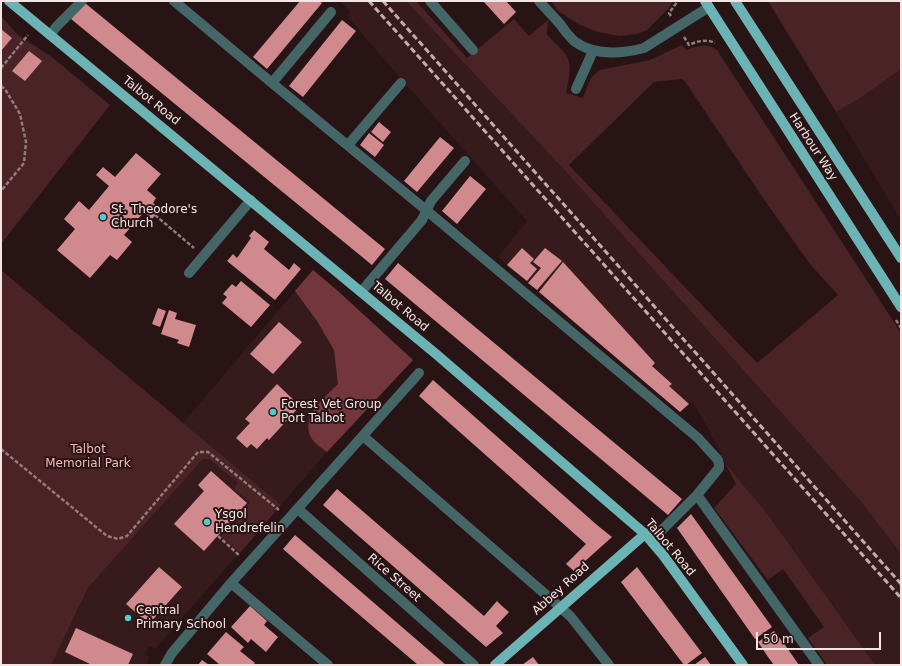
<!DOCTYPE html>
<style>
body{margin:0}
#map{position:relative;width:902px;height:666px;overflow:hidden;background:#291415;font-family:"DejaVu Sans",sans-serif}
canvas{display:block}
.frame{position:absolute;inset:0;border:2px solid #f4e5e5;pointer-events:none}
.scale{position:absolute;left:756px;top:632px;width:125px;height:18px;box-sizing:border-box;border:2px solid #f4e5e5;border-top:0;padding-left:5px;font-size:12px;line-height:14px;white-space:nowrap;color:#f4e5e5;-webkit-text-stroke:3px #291415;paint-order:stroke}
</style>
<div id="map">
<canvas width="902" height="666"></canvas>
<div class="frame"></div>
<div class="scale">50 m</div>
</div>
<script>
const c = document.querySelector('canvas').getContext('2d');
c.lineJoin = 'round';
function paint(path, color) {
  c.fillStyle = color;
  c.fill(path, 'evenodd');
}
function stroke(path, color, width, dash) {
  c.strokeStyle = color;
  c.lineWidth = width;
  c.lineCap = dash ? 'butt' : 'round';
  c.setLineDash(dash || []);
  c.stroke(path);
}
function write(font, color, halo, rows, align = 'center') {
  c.font = font + ' "DejaVu Sans",sans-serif';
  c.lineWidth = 4;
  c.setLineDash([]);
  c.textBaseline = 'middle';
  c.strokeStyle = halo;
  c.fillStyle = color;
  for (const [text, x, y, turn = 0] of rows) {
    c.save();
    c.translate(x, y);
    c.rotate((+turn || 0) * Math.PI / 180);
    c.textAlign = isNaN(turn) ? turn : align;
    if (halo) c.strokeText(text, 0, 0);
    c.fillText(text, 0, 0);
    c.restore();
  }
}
paint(new Path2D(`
 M340 1H406L569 175 862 503 901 554V665H875L769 516 725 463 709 430 692 401 680 412 498 257 527 221 408 87 347 16 350 12Z
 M901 69V220L836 112 862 97Z
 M313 270 338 291 413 360 327 452 281 505 183 423Z
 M203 459H209L274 513 155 649 149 646 145 654 150 657 146 665H51L88 588Z`), '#361a1c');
paint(new Path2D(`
 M406 1H416L467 58 514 19 529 36 548 20 547 34C551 40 558 45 563 51 574 63 569 78 566 93L583 98C588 86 588 78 600 70L650 60 682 45 686 50C697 46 707 42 717 50L901 333V554L862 503 569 175ZM681 79 684 80 763 198 810 264 838 295 757 363 569 165 654 82Z
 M551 1H673L669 8 647 30 637 34 619 36 598 32 580 25 558 11Z
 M768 1H901V69L862 97 836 112Z
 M1 16 18 35 53 58 110 105 1 244Z
 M1 270 281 505 240 553 221 536 250 502 234 489 238 483 209 459H203L88 588 51 665H1Z
 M725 463 769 516 875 665H827L808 638 824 627 783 569 768 580 714 508 736 484Z`), '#492326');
paint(new Path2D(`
 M313 270 338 291 413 360 327 452C322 448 315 444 312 439 299 417 324 398 338 384L334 350 317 321 295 291Z`), '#73363c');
paint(new Path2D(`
 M300 1H319L322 3 267 69 253 57Z
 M483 1H506L516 12 504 24Z
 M85 3 385 249 372 265 71 19Z
 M342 20 356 31 303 97 289 86Z
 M1 29 12 38 1 51Z
 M29 51 42 61 25 81 12 71Z
 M379 122 391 132 383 142 371 132Z
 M369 133 384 145 375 157 360 145Z
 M440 137 454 148 417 192 404 181Z
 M136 153 161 174 147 190 156 198 153 203 160 209 152 219 144 212 124 235 132 242 117 260 110 255 90 278 57 250 75 229 64 219 79 201 89 210 109 186 96 175 103 167 115 177Z
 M470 176 486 189 457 224 442 211Z
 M254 230 269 242 264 249 289 270 294 263 301 269 275 300 227 261 233 254 237 258 251 238 249 236Z
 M522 248 534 259 530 263 537 269 527 281 507 265Z
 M545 248 562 261 537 290 528 283 541 268 533 262Z
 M563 262 655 363 652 366 672 384 669 386 689 404 680 412 539 292Z
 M398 263 682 499 668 515 385 279Z
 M241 281 270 305 251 327 222 303 227 297 223 294 232 284 236 287Z
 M158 308 166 311 160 327 152 324Z
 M169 310 177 313 175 319 196 325 189 347 177 343 179 340 161 334Z
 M279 322 302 342 273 374 250 354Z
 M433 380 597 525 612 537 574 571 566 564 586 544 419 396Z
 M277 384 300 406 269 440 267 438 257 449 251 444 247 448 236 438 250 423 245 419Z
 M211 471 247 503 204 551 174 524 204 491 198 485Z
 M337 489 484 616 497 601 502 606 509 612 496 626 503 633 486 647 455 620 323 505Z
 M691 514 772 627 755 639 677 528Z
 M295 535 337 571 446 665H418L315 577 283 549Z
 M159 567 182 587 149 624 126 604Z
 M637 567 702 653 686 665H684L621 582Z
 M250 606 267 621 264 625 278 637 266 652 251 639 248 643 231 627Z
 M76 628 133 654 128 665H92L65 652Z
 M774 631 785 645 799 665H774L768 657 758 642Z
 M226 632 244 647 240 651 255 663 253 665H220L207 654Z
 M533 657 539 665H522Z
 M705 657 711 665H694Z
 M202 660 209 665H198Z`), '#d08a8e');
stroke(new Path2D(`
 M671 16 669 13 678 1
 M684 37 689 45C697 41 707 39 715 43
 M1 68 28 35
 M1 86 5 89 20 114 26 142 24 163 1 191
 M155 215 194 248
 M896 320 901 328
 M1 449 107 536 118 539 127 536 198 452H208L279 510
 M218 536 240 556`), '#8f7d7e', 2.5, [4, 2]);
stroke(new Path2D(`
 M174 1 272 83 426 210 698 438 718 460 719 465V468L697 495 661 531 645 534
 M430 1 473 50
 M539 1C546 9 553 16 560 24 564 30 569 36 574 41 594 56 621 54 644 48L709 7
 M50 35 57 26 82 1
 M272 83 331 12
 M576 89 593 51
 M348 145 401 83
 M189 273 251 200
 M361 292 422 220 431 201 465 161
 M363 436 560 607 571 617 609 665
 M697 495 819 665
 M298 509 474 665
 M231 583 328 665
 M165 665 172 653 231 583 419 373`), '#456667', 10);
stroke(new Path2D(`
 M9 1 436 354 645 534 663 555 743 665
 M705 1 901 307
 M735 1 901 258
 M495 665 645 534`), '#6bb3b5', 10);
stroke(new Path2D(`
 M369 1 901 598
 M383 1 901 584`), '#bfaeae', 3, [6, 3]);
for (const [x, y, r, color] of [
 [103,217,4,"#52ccd0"],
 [273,412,4,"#52ccd0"],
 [207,522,4,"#52ccd0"],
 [128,618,4,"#52ccd0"]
]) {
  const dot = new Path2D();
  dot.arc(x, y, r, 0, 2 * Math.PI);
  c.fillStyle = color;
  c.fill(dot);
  stroke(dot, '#291415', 1.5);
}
write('12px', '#f4e5e5', '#291415', [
 ["Talbot Road",151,101,39],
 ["Harbour Way",813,147,57],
 ["Talbot Road",400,307,40],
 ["Talbot Road",670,548,50],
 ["Rice Street",394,578,41],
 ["Abbey Road",561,589,-42]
]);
write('12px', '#f4e5e5', '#291415', [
 ["St. Theodore's",111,210],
 ["Church",111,224],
 ["Forest Vet Group",281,405],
 ["Port Talbot",281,419],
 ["Ysgol",215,515],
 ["Hendrefelin",215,529],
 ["Central",136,611],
 ["Primary School",136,625]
], 'left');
write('12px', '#f5b9bc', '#291415', [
 ["Talbot",88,450],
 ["Memorial Park",88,464]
]);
</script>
